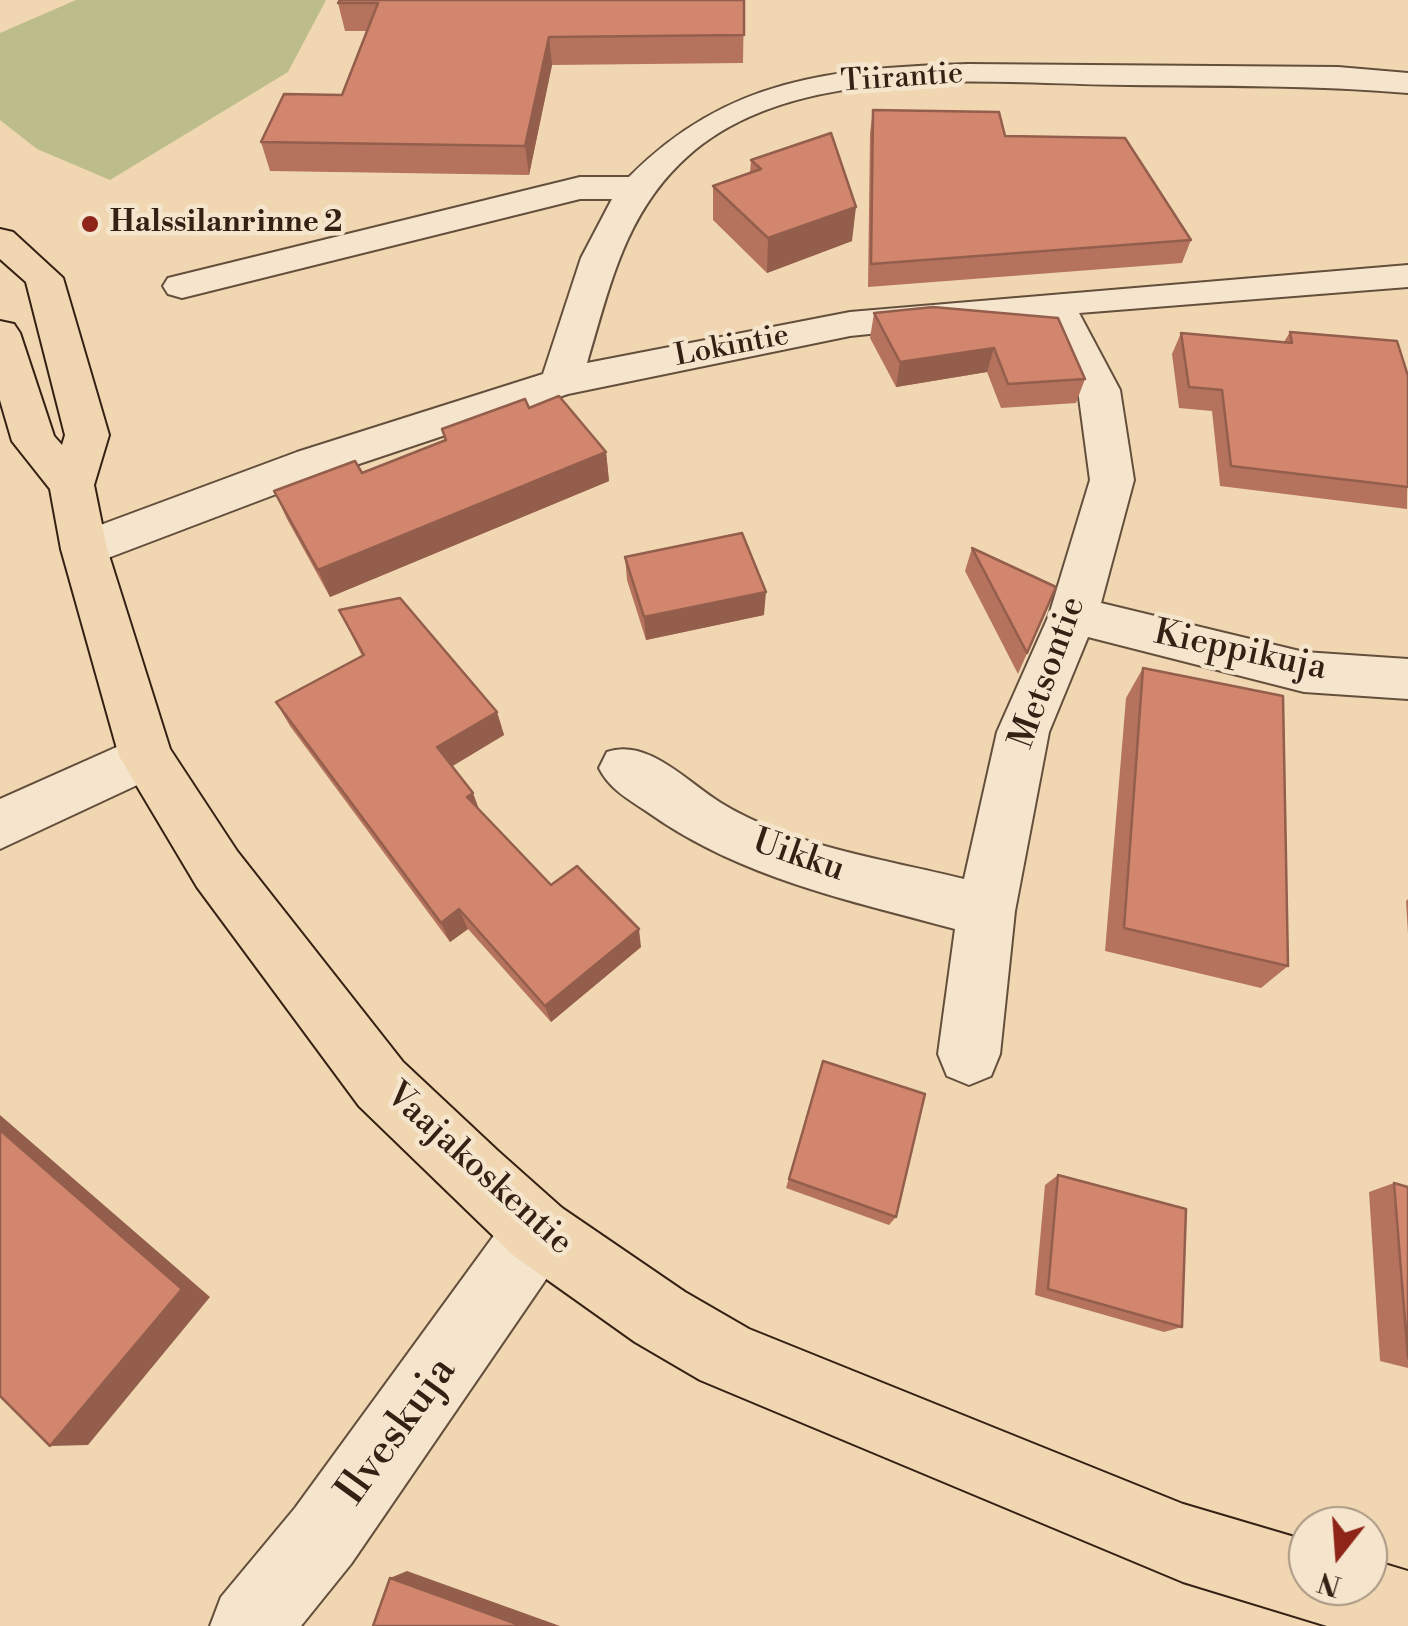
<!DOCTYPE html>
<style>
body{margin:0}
#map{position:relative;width:1408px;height:1626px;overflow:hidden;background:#f0d7b2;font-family:"Libre Bodoni",serif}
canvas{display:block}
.north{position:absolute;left:1288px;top:1506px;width:100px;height:100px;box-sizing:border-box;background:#f5e5cd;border:2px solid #a89683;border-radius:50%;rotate:197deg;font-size:28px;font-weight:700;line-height:40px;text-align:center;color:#352014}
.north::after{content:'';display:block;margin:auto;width:35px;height:45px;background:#8f2418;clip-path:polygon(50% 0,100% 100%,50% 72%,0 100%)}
</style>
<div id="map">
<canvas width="1408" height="1626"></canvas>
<div class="north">N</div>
</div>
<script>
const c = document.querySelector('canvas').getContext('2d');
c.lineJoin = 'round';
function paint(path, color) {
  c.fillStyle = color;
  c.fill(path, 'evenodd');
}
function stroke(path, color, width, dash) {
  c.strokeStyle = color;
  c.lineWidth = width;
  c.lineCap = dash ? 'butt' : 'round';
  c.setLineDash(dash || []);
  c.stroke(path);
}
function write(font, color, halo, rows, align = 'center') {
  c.font = font + ' "Libre Bodoni",serif';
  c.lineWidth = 9;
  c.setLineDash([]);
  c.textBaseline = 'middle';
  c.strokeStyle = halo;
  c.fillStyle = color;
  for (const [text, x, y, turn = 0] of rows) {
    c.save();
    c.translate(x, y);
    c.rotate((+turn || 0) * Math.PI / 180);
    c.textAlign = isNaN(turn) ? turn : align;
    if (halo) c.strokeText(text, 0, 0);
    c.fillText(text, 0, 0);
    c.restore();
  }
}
paint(new Path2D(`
 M76 0H326L288 72 110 180 37 149 0 120V33Z`), '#bcbd8a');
const minor = new Path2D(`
 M968 64 1338 67 1408 73V93C1315 85 1221 86 1128 85 994 84 796 59 688 156 625 212 610 286 587 363L850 312 1408 265V287L1079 313 1120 390 1134 480 1101 603 1304 652 1408 659V699L1304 692 1088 637 1049 732 1015 911 1000 1054 991 1076 969 1085 947 1076 938 1054 955 929C848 900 741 878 649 813 630 800 610 790 599 768L607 752C648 738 687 782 721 803 793 847 884 859 964 879L997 732 1049 615 1090 480 1078 390 1041 316 850 336 568 394 329 474 100 561 84 566 68 561 61 549 68 537 297 452 543 374 581 258 612 199H580L182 298 168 294 163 286 168 278 580 177H629C727 78 833 68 968 64Z
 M146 734 165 740 173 756 165 772 0 849V799Z
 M538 1198 562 1208 572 1232 562 1256 351 1564 301 1626H210L221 1597 295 1508 514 1208Z`);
const major = new Path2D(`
 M0 229 13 232 63 278 109 435 94 485 107 549 170 749 237 851 403 1062 498 1151 562 1208 685 1292 749 1329 1183 1504 1308 1541V1586H1368V1559L1408 1571V1626H1327L1183 1582 700 1380 635 1342 514 1256 359 1106 197 887 119 756 61 549 50 489 12 441 0 400V321L14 324 20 333 54 436 62 445 65 435 26 282 0 259Z`);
stroke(minor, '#644e3c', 4);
stroke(major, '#352014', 4);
paint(minor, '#f5e5cd');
paint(major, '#f0d7b2');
paint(new Path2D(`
 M744 0 743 63 552 65 529 175 270 171 261 142 342 95 367 31H345L338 3Z
 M873 110 1005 136 1191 240 1182 263 868 287 870 133Z
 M751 160 852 241 767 273 713 220V186L750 173Z
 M933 307 1085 379 1076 403 1001 408 987 372 896 387 870 338 874 313Z
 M1290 332 1408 376 1407 509 1220 486 1212 411 1179 408 1172 354 1181 333 1284 342Z
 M529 408 606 452 609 481 330 597 287 519 274 491 362 473 445 440 442 429Z
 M972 548 1056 587 1018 674 965 571Z
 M625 557 764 615 646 640 627 580Z
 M339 610 497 712 504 735 452 766 473 793 479 810 551 885 641 947 551 1022 468 929 450 942 290 726 276 702 362 656Z
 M1143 668 1288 966 1261 988 1105 951 1126 698Z
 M1408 899V934L1406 901Z
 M823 1061 896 1217 889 1225 786 1188Z
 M1058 1175 1182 1327 1164 1332 1035 1295 1045 1185Z
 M1394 1183 1408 1187V1368L1380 1361 1369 1192Z`), '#b5735e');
paint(new Path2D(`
 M549 37 552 65 529 175 525 146Z
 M856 207 852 241 767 273 768 238Z
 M994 348 987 372 896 387 900 362Z
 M606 452 609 481 330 597 318 570Z
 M766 592 764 615 646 640 644 617Z
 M497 712 504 735 446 770 437 747Z
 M473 793 481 815 467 797Z
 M459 909 468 929 450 942 441 923Z
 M639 929 641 947 551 1022 545 1006Z
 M0 1115 210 1297 88 1445 50 1446 0 1130Z
 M407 1571 560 1626H522L390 1578Z`), '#935e4c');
const building = new Path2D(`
 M340 0H744V35L549 37 525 146 261 142 284 94 342 95 378 3H338Z
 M873 110 999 112 1005 136 1125 138 1191 240 871 264Z
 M831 133 856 207 768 238 713 186 761 169 751 160Z
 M933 307 1058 318 1085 379 1008 384 994 348 900 362 874 313Z
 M1290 332 1397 341 1408 376V487L1231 466 1222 390 1189 387 1181 333 1292 343Z
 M559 396 606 452 318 570 274 491 355 461 362 473 446 440 442 429 525 399 529 408Z
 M742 533 766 592 644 617 625 557Z
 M972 548 1056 587 1027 653Z
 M400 598 497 712 437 747 473 793 467 797 551 885 577 866 639 929 545 1006 459 909 441 923 276 702 364 655 339 610Z
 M1143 668 1283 696 1288 966 1124 928Z
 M823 1061 925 1094 896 1217 789 1179Z
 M0 1130 182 1289 50 1446 0 1396Z
 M1058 1175 1186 1209 1182 1327 1048 1289Z
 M1394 1183 1408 1187V1358Z
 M390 1578 522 1626H373Z`);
paint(building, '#d2866d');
stroke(building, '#935e4c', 2.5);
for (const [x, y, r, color] of [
 [90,224,10,"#8f2418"]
]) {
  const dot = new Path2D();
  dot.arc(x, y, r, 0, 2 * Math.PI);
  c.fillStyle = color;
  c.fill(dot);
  stroke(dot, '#f5e5cd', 4);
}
write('30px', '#352014', '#f5e5cd', [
 ["Tiirantie",902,79,-4],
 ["Lokintie",732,347,-11]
]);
write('bold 30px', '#352014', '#f5e5cd', [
 ["Halssilanrinne 2",110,224]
], 'left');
write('35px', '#352014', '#f5e5cd', [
 ["Kieppikuja",1240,652,12],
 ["Metsontie",1049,673,-70],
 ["Uikku",798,857,19],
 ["Vaajakoskentie",478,1170,42]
]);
write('42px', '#352014', '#f5e5cd', [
 ["Ilveskuja",398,1432,-54]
]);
</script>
